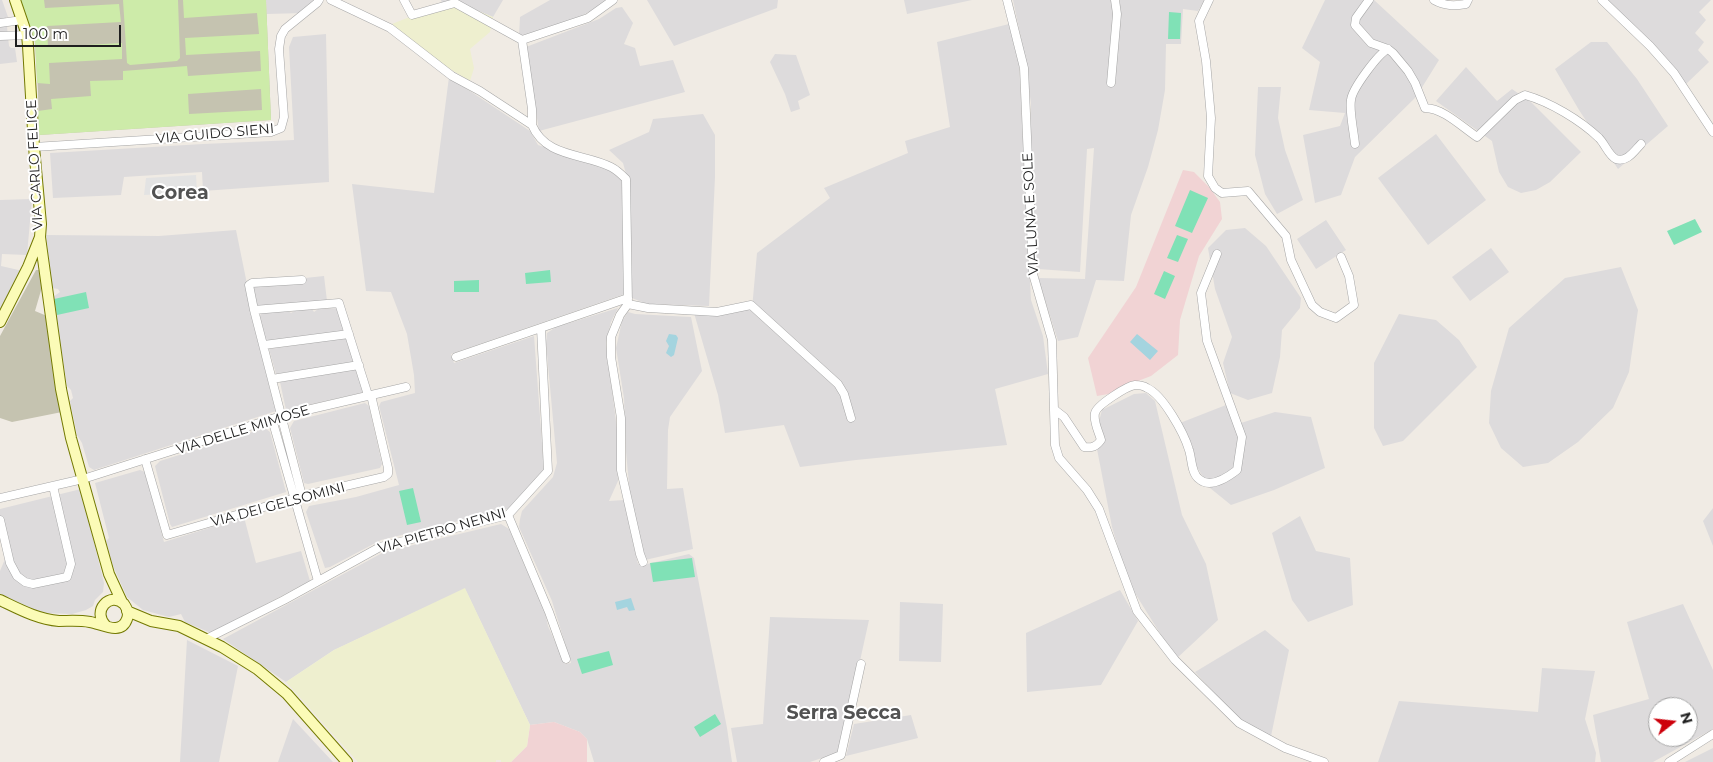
<!DOCTYPE html>
<style>
body{margin:0}
#map{position:relative;width:1713px;height:762px;overflow:hidden;background:#f0ebe4;font-family:Montserrat,sans-serif}
canvas{display:block}
.north{position:absolute;left:1648px;top:697px;width:50px;height:50px;box-sizing:border-box;background:#fff;border:1px solid #a5a5a5;border-radius:50%;rotate:74deg;font-size:14px;font-weight:700;line-height:20px;text-align:center;color:#1f1f1f}
.north::after{content:'';display:block;margin:auto;width:18px;height:22px;background:#cd000b;clip-path:polygon(50% 0,100% 100%,50% 72%,0 100%)}
.scale{position:absolute;left:15px;top:25px;width:106px;height:22px;box-sizing:border-box;border:2px solid #1f1f1f;border-top:0;padding-left:6px;font-size:15px;line-height:18px;white-space:nowrap;color:#1f1f1f;-webkit-text-stroke:4px #fff;paint-order:stroke}
</style>
<div id="map">
<canvas width="1713" height="762"></canvas>
<div class="north">N</div>
<div class="scale">100 m</div>
</div>
<script>
const c = document.querySelector('canvas').getContext('2d');
c.lineJoin = 'round';
function paint(path, color) {
  c.fillStyle = color;
  c.fill(path, 'evenodd');
}
function stroke(path, color, width, dash) {
  c.strokeStyle = color;
  c.lineWidth = width;
  c.lineCap = dash ? 'butt' : 'round';
  c.setLineDash(dash || []);
  c.stroke(path);
}
function write(font, color, halo, rows, align = 'center') {
  c.font = font + ' Montserrat,sans-serif';
  c.lineWidth = 4;
  c.setLineDash([]);
  c.textBaseline = 'middle';
  c.strokeStyle = halo;
  c.fillStyle = color;
  for (const [text, x, y, turn = 0] of rows) {
    c.save();
    c.translate(x, y);
    c.rotate((+turn || 0) * Math.PI / 180);
    c.textAlign = isNaN(turn) ? turn : align;
    if (halo) c.strokeText(text, 0, 0);
    c.fillText(text, 0, 0);
    c.restore();
  }
}
paint(new Path2D(`
 M0 0H2L8 17H6L9 46 11 48H15L17 62 0 64Z
 M266 0H317L303 13 267 14Z
 M441 0H503L493 17 461 4H442Z
 M550 0H609L568 24 519 36 520 17Z
 M647 0H778L777 8 674 46Z
 M904 0H972L907 14Z
 M1013 0H1114L1116 14 1109 86H1115L1120 0H1205L1198 11 1183 9 1181 44H1166L1165 90 1158 130 1148 167 1131 215 1124 281 1096 280 1078 337 1058 341 1038 278 1085 279 1094 148 1087 149 1080 272 1038 269 1030 187 1031 104 1025 58Z
 M1325 0H1374L1439 60 1416 97 1355 157 1341 195 1315 203 1303 135 1340 126 1345 113 1309 110 1320 62 1302 48Z
 M1605 0H1711L1699 12 1706 20 1695 33 1704 42 1698 50 1709 62 1685 85 1635 26Z
 M622 7 633 23 624 44 635 48 640 66 673 60 685 92 539 131 526 47 599 19 616 8Z
 M1009 24 1019 61 1031 300 1043 336 1048 374 995 389 1007 445 856 460 800 467 784 425 725 433 718 395 694 313 719 314 752 309 757 253 830 198 824 188 908 153 905 141 950 127 937 42Z
 M326 34 329 182 203 191 202 172 124 177 121 195 53 198 50 153 203 144 294 140 289 47 293 37Z
 M1591 42H1607L1637 79 1668 126 1618 169 1579 110 1555 69Z
 M775 54 796 55 810 95 798 101 800 109 791 112 785 94 770 62Z
 M1466 67 1497 101 1512 89 1532 103 1581 152 1550 182 1536 190 1521 193 1508 187 1499 172 1492 141 1436 101Z
 M449 77 530 131 538 145 608 169 623 181 625 294 451 354 454 363 534 336 544 470 508 509 381 540 330 567 325 568 306 512 309 506 356 497 399 485 379 406 381 402 415 393 414 375 407 334 391 292 366 291 352 184 434 193Z
 M1258 87H1281L1278 118 1285 150 1303 200 1277 214 1265 194 1255 155Z
 M703 114 715 135V177L709 306 647 304 632 298 630 188 623 163 609 150 649 132 653 119Z
 M1436 134 1486 200 1428 245 1378 178Z
 M32 199 27 255 2 254 1 266 23 271 0 314V200Z
 M1326 220 1346 250 1316 269 1297 239Z
 M1245 228 1266 246 1301 298 1300 308 1282 330 1280 357 1272 393 1248 400 1230 393 1223 363 1232 337 1215 289 1208 248 1226 230Z
 M236 230 247 284 250 310 276 411 94 470 89 467 82 443 77 435 70 401 73 398 71 390 67 386 53 297 60 292 58 289 52 288 46 235 159 236Z
 M1491 248 1509 272 1470 301 1452 277Z
 M1621 267 1638 310 1629 372 1613 408 1578 442 1548 463 1523 467 1501 448 1489 423 1491 391 1509 328 1565 278Z
 M324 276 327 301 257 308 253 289 254 285 305 282V278Z
 M338 308 346 331 266 341 259 316 262 313 288 311 291 313 296 310 312 309 314 312 318 309Z
 M618 308 611 322 606 343 617 429 618 481 609 501 624 500 638 564 643 565 689 554 694 558 727 728 732 762H594L587 739 580 732 554 722 530 725 465 589 334 650 286 682 223 639 384 552 501 524 509 529 545 612 548 626 565 664 571 663 552 601 519 527 520 519 522 511 553 477 557 463 546 343 547 333 556 327Z
 M628 312 635 314 691 317 702 371 670 417 668 430 667 489 683 488 693 549 645 560 631 506 626 452 624 398 616 348 622 321Z
 M1399 314 1436 320 1459 340 1477 367 1403 441 1383 446 1374 428V363Z
 M345 338 348 341 355 362 276 374 269 349Z
 M355 368 358 369 365 392 286 410 280 382Z
 M1146 393 1155 401 1182 515 1206 564 1218 620 1176 659 1128 582 1112 527 1097 449 1103 437 1099 421 1102 410 1134 394Z
 M365 403 369 406 382 464 380 468 308 484 304 483 290 428 294 421Z
 M1226 405 1235 425 1275 412 1311 417 1325 468 1274 490 1231 505 1210 488 1195 464 1180 423Z
 M265 428 270 432 286 492 172 527 170 524 155 466 160 461Z
 M140 470 145 472 164 542 244 517 256 563 301 551 310 581 211 633 185 622 181 614 169 617 143 610 127 597 113 566 106 541 109 538 95 483Z
 M81 489 104 583 103 592 95 600 93 606 86 610 72 614 43 613 8 600 0 595V571L5 559 0 538V509Z
 M1713 508V546L1703 521Z
 M1300 516 1316 551 1350 558 1353 605 1308 622 1292 600 1272 533Z
 M1120 590 1138 621 1101 685 1027 692 1026 633Z
 M900 602 943 604 941 662 899 661Z
 M1683 604 1713 670V729L1653 762H1601L1593 715 1649 699 1627 622ZM1658 707H1688V737H1658Z
 M770 617 869 620 841 747 837 753 810 762H737L731 728 763 724Z
 M1265 630 1289 650 1271 736 1237 718 1195 672Z
 M187 640 238 666 219 762H180Z
 M1542 668 1595 671 1585 719 1596 753 1595 762H1378L1399 701 1538 712Z
 M911 715 918 738 846 756 854 724Z
 M293 719 333 762H278Z
 M1713 748V762H1685Z`), '#dddbdc');
paint(new Path2D(`
 M1183 170 1194 172 1209 187 1220 202 1222 219 1199 256 1180 320 1178 355 1151 376 1138 381 1127 388 1114 393 1097 396 1088 358 1136 287Z
 M554 722 580 732 587 739V762H511L527 746 530 725Z`), '#f1d3d4');
paint(new Path2D(`
 M19 0H266L271 120 39 135 38 91 35 42Z
 M36 270H39L40 272 42 287 35 311 47 316 62 412 12 422 0 418V336Z`), '#c5c3b0');
paint(new Path2D(`
 M442 4H461L493 17 490 32 470 49 474 68 470 81 433 59 392 24Z
 M465 588 530 725 527 746 511 762H501V760H496V762H358L286 682 334 650Z`), '#eeefcf');
paint(new Path2D(`
 M19 0H44L45 8 119 4 121 22 47 26 48 47 122 43V59L49 63 50 84 37 83 35 42Z
 M123 0H178L180 58 177 61 130 65 127 63Z
 M183 0H266L271 120 39 135 38 111 52 109 51 99 91 96 90 81 123 80V71L187 66 188 76 261 71 260 51 186 55 185 38 259 34 257 13 184 18ZM261 89 262 110 189 114 188 94Z`), '#cdeba9');
paint(new Path2D(`
 M1169 12 1181 13 1180 39H1168Z
 M1190 190 1208 198 1192 233 1175 226Z
 M1695 219 1702 232 1674 245 1667 231Z
 M1177 235 1188 239 1178 262 1167 258Z
 M550 270 551 282 526 284 525 273Z
 M1164 271 1175 276 1165 299 1154 294Z
 M479 280V292H454V281Z
 M86 292 89 308 57 315 54 299Z
 M413 488 421 522 407 525 399 491Z
 M692 558 695 577 653 582 650 563Z
 M609 651 613 665 582 674 577 659Z
 M715 714 721 724 700 737 694 727Z`), '#80e1b6');
paint(new Path2D(`
 M196 175 197 192 144 195 146 178Z`), '#e3e3e3');
paint(new Path2D(`
 M669 334 676 335 678 338 674 355 671 357 666 353 669 346 666 341Z
 M1137 334 1158 351 1150 360 1130 342Z
 M631 598 635 610 629 611 627 607 617 610 615 602Z`), '#a4d4df');
const street = new Path2D(`
 M331 0 390 28 452 76 480 91 532 125C546 158 584 153 611 167 617 170 622 175 626 179L628 304 648 308 717 312 751 305 838 384 844 394 851 418
 M404 0 412 15 455 3 522 40
 M1007 0 1024 68 1033 274 1052 340 1055 445 1059 458 1087 490 1099 509 1137 611 1175 660 1239 723 1285 748 1324 762
 M1209 0 1199 21 1206 61 1211 118 1208 176 1215 188 1222 193 1248 191 1286 236 1291 260 1312 305 1320 312 1336 318 1354 305 1349 276 1341 257
 M1369 0 1356 18 1355 25 1371 43 1388 49 1393 53 1408 71 1415 83 1425 108C1443 108 1462 127 1477 137L1515 100 1525 95C1550 102 1580 120 1599 138 1605 144 1609 156 1616 159 1627 163 1635 150 1641 144
 M1434 0C1445 6 1454 6 1466 4L1468 0
 M1602 0 1650 46 1674 73 1713 132
 M0 23 22 20
 M0 36 27 35
 M1111 83 1117 14 1115 0
 M532 125V109L522 40 588 18 613 0
 M1355 144C1354 133 1349 110 1351 100 1352 89 1378 54 1388 49
 M34 147 271 132 281 128 284 117 279 49 281 36 285 29 317 3 319 0
 M628 304 620 315 611 337V357L621 418V470L640 554 643 562
 M254 310 249 285 252 283 302 280
 M264 345 349 334
 M456 357 628 298
 M272 379 359 365
 M1055 410 1064 417 1084 447C1092 448 1096 447 1101 440 1099 432 1093 422 1095 413 1097 405 1127 386 1135 385 1138 385 1144 386 1147 388 1163 395 1184 433 1189 450 1192 459 1191 473 1199 479 1210 489 1228 477 1237 470L1242 437 1207 341 1201 293 1217 254
 M272 419 318 581
 M145 459 167 535 302 496 384 477 388 474V468L371 395
 M302 496 254 310 339 303 368 395
 M0 498 83 479 281 416 406 387
 M508 515 549 612 566 659
 M0 520 10 563 17 576 25 582 33 584 67 577 71 564 53 486
 M206 639 284 600 380 547 508 515 548 471 541 328
 M824 762 841 755 861 664
 M1669 762 1713 734`);
const secondary = new Path2D(`
 M40 237 61 389 71 438 109 574 122 602
 M0 322 28 267 40 237 41 224 34 147 28 46 27 35 15 0
 M0 600C19 609 37 619 59 621 69 621 79 620 90 622 102 624 121 636 127 619 129 614 127 608 124 604 110 591 91 611 106 626
 M127 611 151 621 179 626 222 647 257 669 287 694 347 762`);
stroke(street, '#a6a6a6', 9);
stroke(secondary, '#737902', 12);
stroke(street, '#fff', 8);
stroke(secondary, '#fbfbb7', 10);
write('14px', '#1f1f1f', '#fff', [
 ["VIA GUIDO SIENI",215,134,-5],
 ["VIA CARLO FELICE",35,165,-93],
 ["VIA LUNA E SOLE",1031,214,-93],
 ["VIA DELLE MIMOSE",243,430,-17],
 ["VIA DEI GELSOMINI",278,505,-15],
 ["VIA PIETRO NENNI",442,531,-16]
]);
write('bold 19px', '#525252', '#fff', [
 ["Corea",180,193],
 ["Serra Secca",844,713]
]);
</script>
